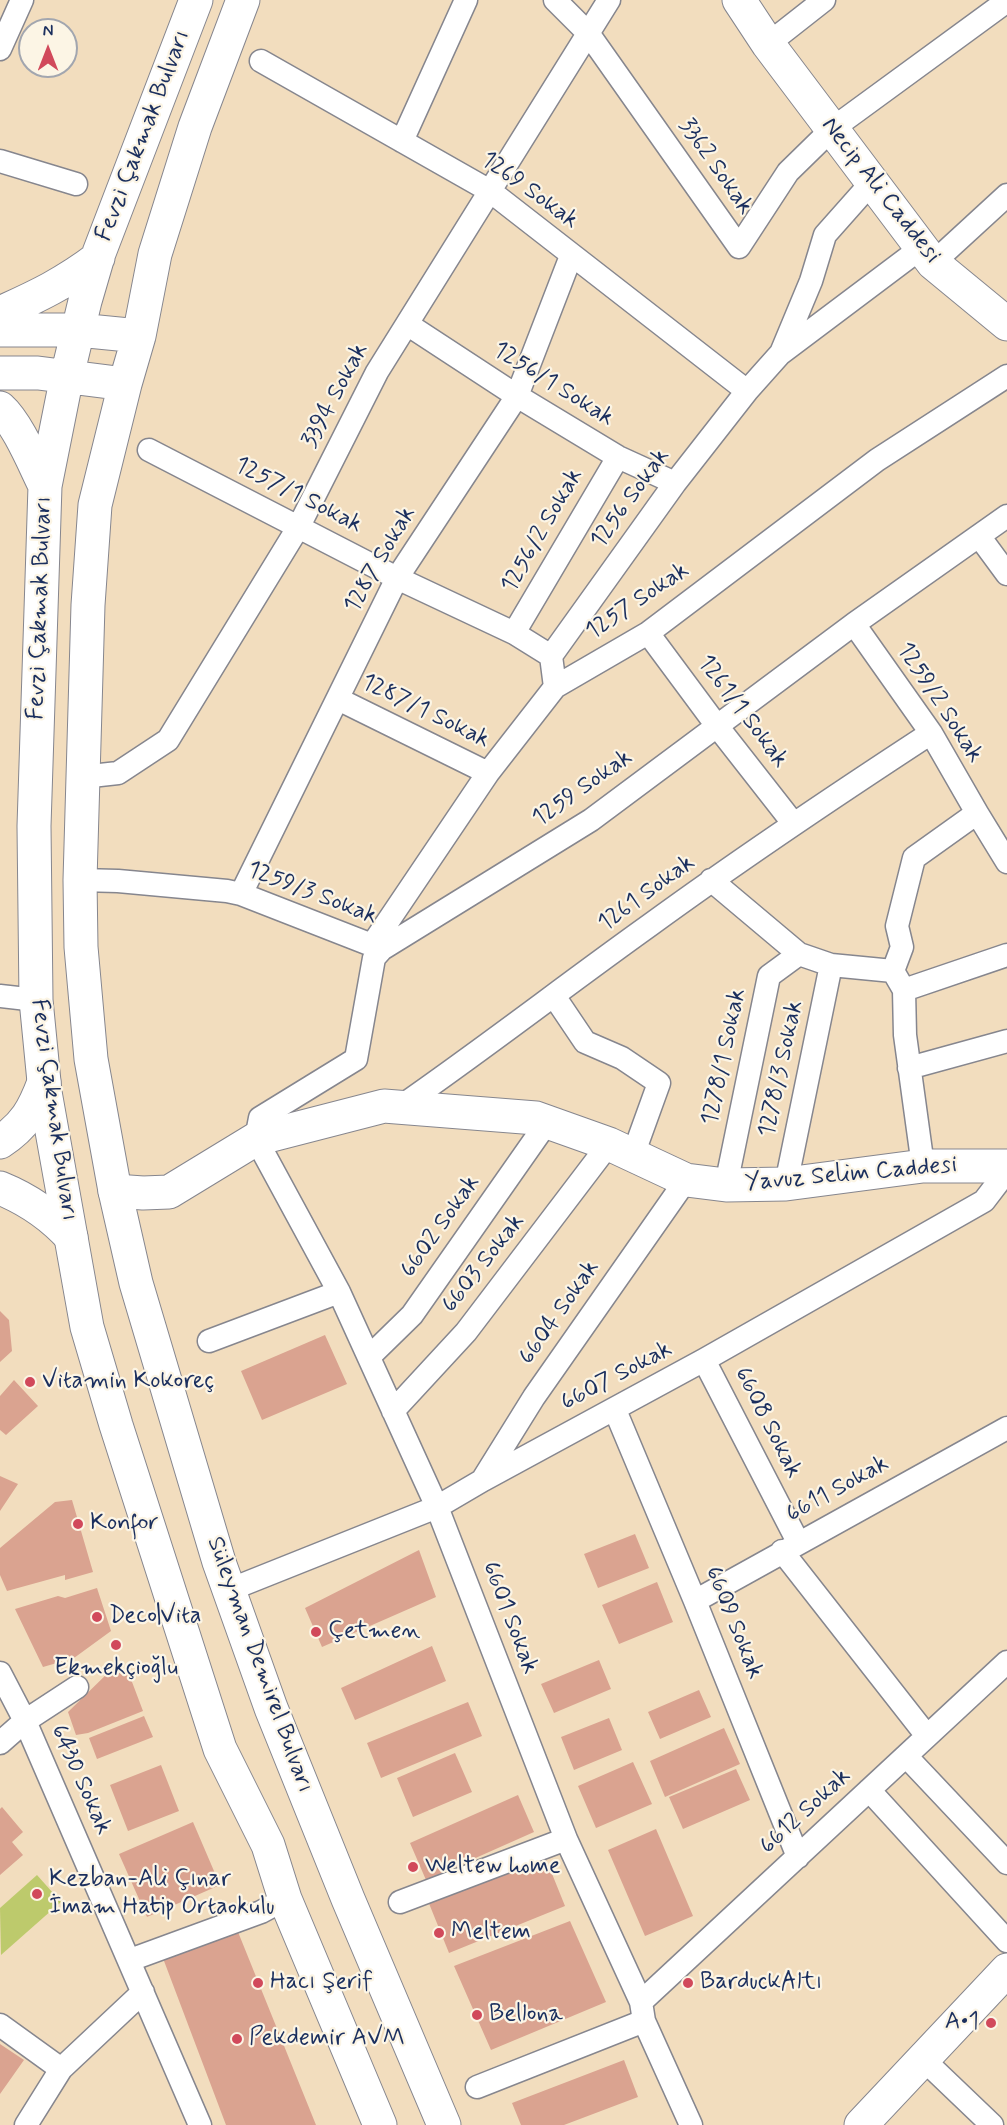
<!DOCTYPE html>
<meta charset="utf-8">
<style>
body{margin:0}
#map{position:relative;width:1007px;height:2125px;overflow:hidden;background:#f2ddbe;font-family:Mynerve,sans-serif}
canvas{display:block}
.north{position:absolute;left:18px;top:18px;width:60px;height:60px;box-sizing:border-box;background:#fcf5e5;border:2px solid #a2a6af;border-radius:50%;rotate:0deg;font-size:16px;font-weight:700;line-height:24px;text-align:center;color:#1b2f5e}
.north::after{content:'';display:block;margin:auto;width:21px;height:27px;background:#d1495b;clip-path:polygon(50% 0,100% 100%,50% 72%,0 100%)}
</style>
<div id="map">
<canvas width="1007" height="2125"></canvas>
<div class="north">N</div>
</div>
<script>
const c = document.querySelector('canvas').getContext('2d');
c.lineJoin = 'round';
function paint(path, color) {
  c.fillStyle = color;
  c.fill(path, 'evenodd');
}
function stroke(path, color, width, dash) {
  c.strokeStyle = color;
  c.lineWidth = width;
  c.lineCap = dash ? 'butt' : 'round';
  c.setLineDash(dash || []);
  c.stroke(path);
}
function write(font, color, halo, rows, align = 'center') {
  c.font = font + ' Mynerve,sans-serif';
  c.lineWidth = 4.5;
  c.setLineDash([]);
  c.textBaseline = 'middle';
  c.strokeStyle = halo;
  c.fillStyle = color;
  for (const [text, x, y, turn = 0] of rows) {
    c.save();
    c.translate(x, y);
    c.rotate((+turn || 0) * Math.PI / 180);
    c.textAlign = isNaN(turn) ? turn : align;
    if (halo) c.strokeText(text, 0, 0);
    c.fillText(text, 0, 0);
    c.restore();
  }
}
paint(new Path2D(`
 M37 1875 61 1902 1 1955 0 1908Z`), '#bdca6c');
paint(new Path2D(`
 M0 1311 9 1320 12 1351 0 1362Z
 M325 1335 347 1384 262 1420 241 1371Z
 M14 1380 38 1406 6 1435 0 1430V1396Z
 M0 1476 18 1484 0 1511Z
 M72 1500 93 1572 65 1580V1575L7 1591 0 1575V1548L55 1502Z
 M635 1534 649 1568 598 1588 584 1554Z
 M419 1550 436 1597 322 1647 305 1608Z
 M657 1582 673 1622 619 1644 602 1605Z
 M97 1588 111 1631 74 1658 43 1667 15 1609 58 1596 65 1598Z
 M432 1646 446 1681 355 1720 341 1688Z
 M599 1660 611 1689 554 1713 541 1684Z
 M113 1668 129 1674 143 1711 88 1733 76 1735 68 1712Z
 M699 1690 711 1717 660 1739 648 1712Z
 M468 1702 482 1736 381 1778 367 1743Z
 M144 1716 153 1737 97 1759 89 1738Z
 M609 1718 622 1750 574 1770 561 1737Z
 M724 1728 740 1764 665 1797 650 1761Z
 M455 1753 472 1792 413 1817 397 1778Z
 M633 1762 652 1804 596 1828 578 1786Z
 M161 1765 179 1811 128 1831 110 1785Z
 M736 1769 750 1800 683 1829 669 1797Z
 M518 1795 534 1832 426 1880 410 1843Z
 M2 1807 23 1832 12 1842 23 1855 0 1875V1809Z
 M193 1822 220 1885 147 1917 119 1854Z
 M656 1829 693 1916 645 1936 608 1850Z
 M544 1854 565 1906 449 1953 428 1901Z
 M570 1921 606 2002 491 2050 454 1966Z
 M236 1927 316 2125H226L161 1953Z
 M0 2044 24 2060 0 2094Z
 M624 2060 638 2097 564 2125H521L512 2103Z`), '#daa390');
const street = new Path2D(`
 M555 0 588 33 739 247 788 172 832 129 1007 1
 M768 44 824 0
 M0 49 22 0
 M261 61 490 191 747 391
 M402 141 466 0
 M0 161 76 184
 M933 263 1007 195
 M407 324 517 396 618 457 675 483
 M781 353 811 281 825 235 872 182
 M149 450 397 578 514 633 551 656
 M979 536 1007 574
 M854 624 931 733 977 813
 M514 633 618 457
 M648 633 717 726 793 823
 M555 687 551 656 675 483 747 391 780 354 921 248
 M338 699 488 773
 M82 777 118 773 168 740 299 526 377 372 609 0
 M80 880 118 881 227 891 241 894 382 949
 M711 880 799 954 831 965 893 971 902 947 897 926 914 858 977 813 1007 862
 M241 894 397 578 517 396 571 256
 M372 945 488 773 555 687 648 633 877 460 1007 376
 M893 971 904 990 905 1035 923 1166
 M904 990 1007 955
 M0 996 36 1000
 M554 996 585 1042 622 1058 659 1083 633 1155
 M909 1068 1007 1041
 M400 1107C485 1048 566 985 650 925 742 858 836 795 931 733
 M786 1184 831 965
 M726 1185 769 976 799 954
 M209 1341 339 1292
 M369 1357 412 1315 548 1121
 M704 1360 798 1542
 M615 1410 695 1601 798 1857
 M393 1411 466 1332 609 1144
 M483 1479 534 1397 686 1180
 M782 1551 927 1736
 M229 1590 437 1507 483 1480 704 1360 984 1201 1007 1171
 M695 1601 1007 1428
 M0 1673 25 1721 200 2125
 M0 1743 25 1721 77 1687
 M906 1756 1007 1863
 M869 1790 1007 1941
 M400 1902 566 1839
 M130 1960 261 1912 285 1899
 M641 2002 1007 1662
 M0 2025 61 2069
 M924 2060 992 2125
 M477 2087 644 2021
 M26 2125 61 2069 143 1992
 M691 2125 644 2021 641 2002 566 1839 437 1507 339 1292 256 1139 260 1118 356 1059 374 958 382 949 591 820 854 624 1007 516`);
const secondary = new Path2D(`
 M739 0 768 44 933 263 1007 324
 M0 1142C25 1126 34 1109 44 1082
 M0 1188C27 1199 51 1215 71 1237
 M115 1191 143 1193 169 1192 256 1139 384 1106 536 1118 609 1144 686 1180 726 1185 786 1184 923 1166H1007
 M861 2125 1007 1970`);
const primary = new Path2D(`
 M196 0 99 253 85 301 67 376 45 486 34 826 36 1000 45 1092 87 1327 116 1425 220 1749 268 1845 285 1899 380 2125
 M243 0 195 127 155 254 139 336 125 384 95 505 88 605 80 880 81 947 91 1059 115 1191 136 1283 219 1562 271 1708 348 1899 444 2125
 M0 313C38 296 65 283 98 258
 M0 330H78L139 336
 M0 373H38L125 384
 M0 408C18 424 34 464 45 486`);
stroke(street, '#86868e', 25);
stroke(secondary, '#86868e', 35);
stroke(primary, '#86868e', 35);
stroke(street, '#fff', 22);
stroke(secondary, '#fff', 33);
stroke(primary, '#fff', 33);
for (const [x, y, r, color] of [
 [30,1382,6,"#d1495b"],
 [78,1524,6,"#d1495b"],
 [97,1617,6,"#d1495b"],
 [316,1632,6,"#d1495b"],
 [116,1645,6,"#d1495b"],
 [413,1867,6,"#d1495b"],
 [37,1894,6,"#d1495b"],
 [439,1933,6,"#d1495b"],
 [258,1983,6,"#d1495b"],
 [688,1983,6,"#d1495b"],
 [477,2015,6,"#d1495b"],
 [991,2023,6,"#d1495b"],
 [237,2039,6,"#d1495b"]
]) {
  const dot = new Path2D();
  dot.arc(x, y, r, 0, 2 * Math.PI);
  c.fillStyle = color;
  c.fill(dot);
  stroke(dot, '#fcf5e5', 2);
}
write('24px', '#1b2f5e', '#fcf5e5', [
 ["Fevzi Çakmak Bulvarı",144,136,-69],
 ["3362 Sokak",715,167,55],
 ["1269 Sokak",529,191,36],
 ["Necip Ali Caddesi",880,191,52],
 ["1256/1 Sokak",553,385,32],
 ["3394 Sokak",336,396,-62],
 ["1257/1 Sokak",298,496,27],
 ["1256 Sokak",631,499,-54],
 ["1256/2 Sokak",543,531,-60],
 ["1287 Sokak",381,560,-60],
 ["1257 Sokak",638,602,-34],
 ["Fevzi Çakmak Bulvarı",41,608,-88],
 ["1259/2 Sokak",939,703,57],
 ["1287/1 Sokak",425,712,26],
 ["1261/1 Sokak",742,712,53],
 ["1259 Sokak",583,789,-35],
 ["1259/3 Sokak",312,894,21],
 ["1261 Sokak",647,894,-36],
 ["1278/1 Sokak",725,1057,-78],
 ["1278/3 Sokak",782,1069,-78],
 ["Fevzi Çakmak Bulvarı",53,1110,82],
 ["Yavuz Selim Caddesi",851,1175,-5],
 ["6602 Sokak",441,1227,-55],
 ["6603 Sokak",484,1264,-52],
 ["6604 Sokak",560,1313,-55],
 ["6607 Sokak",617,1377,-28],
 ["6608 Sokak",767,1423,63],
 ["6611 Sokak",838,1490,-29],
 ["6601 Sokak",509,1618,69],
 ["6609 Sokak",733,1623,68],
 ["Süleyman Demirel Bulvarı",259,1665,70],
 ["6430 Sokak",80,1780,66],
 ["6612 Sokak",806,1812,-43]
]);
write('24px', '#1b2f5e', '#fcf5e5', [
 ["Vitamin Kokoreç",42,1382],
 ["Konfor",90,1524],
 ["Deco|Vita",109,1617],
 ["Çetmen",328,1632],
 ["Ekmekçioğlu",116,1669,"center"],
 ["Weltew home",425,1867],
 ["Kezban-Ali Çınar",49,1880],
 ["İmam Hatip Ortaokulu",49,1908],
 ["Meltem",451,1933],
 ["Hacı Şerif",270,1983],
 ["BarduckAltı",700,1983],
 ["Bellona",489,2015],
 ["A•1",979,2023,"right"],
 ["Pekdemir AVM",249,2039]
], 'left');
</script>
